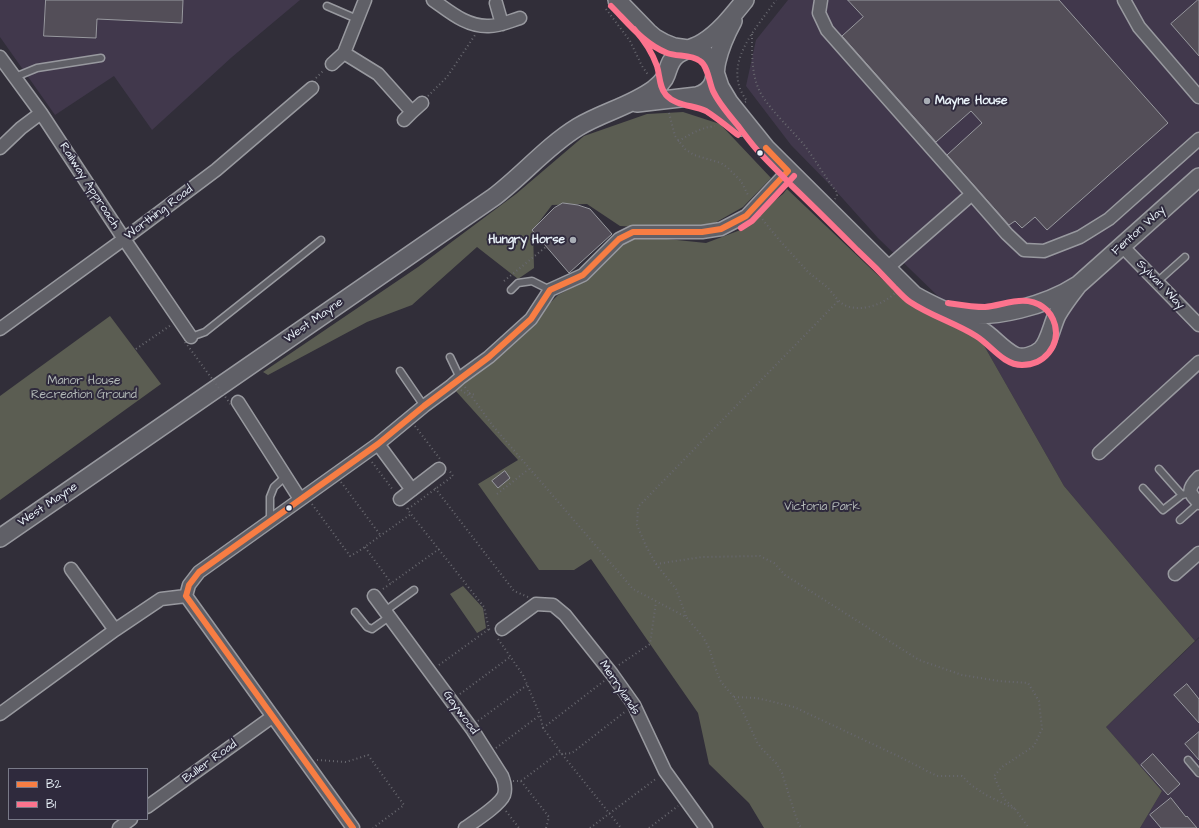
<!DOCTYPE html>
<style>
body{margin:0}
#map{position:relative;width:1199px;height:828px;overflow:hidden;background:#312e39;font-family:"Architects Daughter",sans-serif}
canvas{display:block}
.legend{position:absolute;left:8px;top:768px;width:140px;height:52px;box-sizing:border-box;background:#2f2a3d;border:1px solid #797a88;margin:0;padding:5px 7px;list-style:none;font-size:12px;color:#e8f1f8}
.legend li{display:flex;align-items:center;gap:8px;height:20px}
.legend b{width:20px;border:1px solid #797a88}
</style>
<div id="map">
<canvas width="1199" height="828"></canvas>
<ul class="legend">
<li><b style="height:5px;background:#f77d43"></b>B2</li>
<li><b style="height:5px;background:#fc738d"></b>B1</li>
</ul>
</div>
<script>
const c = document.querySelector('canvas').getContext('2d');
c.lineJoin = 'round';
function paint(path, color) {
  c.fillStyle = color;
  c.fill(path, 'evenodd');
}
function stroke(path, color, width, dash) {
  c.strokeStyle = color;
  c.lineWidth = width;
  c.lineCap = dash ? 'butt' : 'round';
  c.setLineDash(dash || []);
  c.stroke(path);
}
function write(font, color, halo, rows, align = 'center') {
  c.font = font + ' "Architects Daughter",sans-serif';
  c.lineWidth = 4;
  c.setLineDash([]);
  c.textBaseline = 'middle';
  c.strokeStyle = halo;
  c.fillStyle = color;
  for (const [text, x, y, turn = 0] of rows) {
    c.save();
    c.translate(x, y);
    c.rotate((+turn || 0) * Math.PI / 180);
    c.textAlign = isNaN(turn) ? turn : align;
    if (halo) c.strokeText(text, 0, 0);
    c.fillText(text, 0, 0);
    c.restore();
  }
}
paint(new Path2D(`
 M0 0H300L232 57 152 130 114 76 55 115 0 37Z
 M788 0H1199V637L1195 641 1064 486 978 335 878 238 836 191 791 145 746 86 756 40Z
 M1199 638V828H1140L1162 791 1106 727Z`), '#41384c');
paint(new Path2D(`
 M683 112 720 124 771 178 743 207 704 229H671L620 226 587 204 552 205 533 230 534 268 518 279 477 247 412 305 367 322 268 375 263 372 418 267 516 194 584 136 647 114Z
 M787 189 906 302 978 335 1064 486 1195 641 1106 727 1162 791 1140 828H764L749 803 709 764 698 713 591 559 574 570H539L478 484 518 460 454 389 539 314 558 295 581 283 626 241 638 236 706 243 743 229 762 213 773 202 783 194Z
 M110 316 161 384 0 500V396Z
 M463 586 483 608 486 628 477 633 450 594Z`), '#5b5d52');
const building = new Path2D(`
 M46 0H183L182 23 97 19 96 38 44 36Z
 M848 0H1059L1168 123 1047 230 1035 217 1022 228 1015 221 1009 225 947 155 982 123 971 111 936 142 842 36 863 17Z
 M1198 0H1199V56L1171 24Z
 M563 203 578 205 590 209 612 234 569 273 532 230 554 208Z
 M505 471 510 478 498 488 492 481Z
 M1187 684 1199 699V723L1174 695Z
 M1199 732V760L1185 744Z
 M1153 754 1180 784 1168 795 1141 765Z
 M1171 798 1186 817 1187 816 1197 828H1161L1150 815Z`);
paint(building, '#534e58');
stroke(building, '#98999f', 1);
const lane = new Path2D(`
 M327 6 357 19
 M15 77 37 68 101 58
 M1157 282 1185 257
 M511 290 518 283 532 281 550 290
 M191 337 205 332 321 240
 M450 357 460 378
 M400 371 424 406
 M1159 469 1182 495
 M1143 488 1163 510 1182 495 1190 493
 M270 520V497L274 487 286 476
 M1180 520 1199 503
 M385 611 414 590
 M355 612 367 627 372 629 389 617
 M1188 760 1199 773`);
const street = new Path2D(`
 M433 0C450 12 467 27 489 26 500 26 510 21 520 18
 M821 0 819 13 827 30 972 194 1007 234 1024 250 1044 251 1080 237 1109 219 1199 139
 M1124 0 1139 27 1199 97
 M496 3 502 24
 M344 53 378 74 412 112 404 120
 M0 57 41 113 124 239 191 337
 M332 64 344 53 365 0
 M412 112 422 103
 M0 148 21 128 41 113
 M1122 246 1199 325
 M886 269 972 194
 M0 329 124 239 216 170 312 88
 M238 402 300 499
 M378 444 412 490
 M1099 453 1199 362
 M1199 477C1187 489 1188 492 1199 503
 M400 499 439 469
 M71 569 115 630
 M1175 574 1199 553
 M186 596 189 585 199 572 378 444 424 406 451 386 460 378 489 357 531 319 550 290 583 275 619 239 633 232H702L721 229 746 216 788 171
 M186 596 353 828
 M374 596 472 729 502 776C504 781 506 789 504 795 500 805 475 821 465 828
 M502 629 536 604 553 605 565 615 612 674 634 705 665 771 706 828
 M0 714 115 630 161 599 186 596
 M147 807 272 717
 M119 828 131 819`);
const secondary = new Path2D(`
 M617 0 648 32 655 38 664 43 674 47 695 50 705 54 710 60 713 66 720 87 729 102 766 148 914 295C936 308 960 316 981 330 993 337 1002 350 1015 356 1023 359 1034 356 1041 350 1049 343 1052 325 1057 315 1063 304 1071 294 1078 285
 M688 97C708 99 724 115 740 127
 M637 103 697 96C704 94 710 90 713 83 716 76 715 68 717 61 720 48 726 34 733 21
 M957 313C994 320 1047 305 1078 285L1199 177
 M0 538 494 197C523 175 547 146 578 127 603 112 631 106 654 89 659 85 664 81 666 75 669 67 670 60 677 55 685 49 694 48 702 43 719 33 733 15 745 0`);
stroke(lane, '#98999f', 9);
stroke(street, '#98999f', 15);
stroke(secondary, '#98999f', 20);
stroke(new Path2D(`
 M606 9 630 41 642 66 649 76
 M752 34C752 55 751 79 763 97 775 115 791 129 805 146 816 161 825 177 836 191L837 195 835 199
 M316 78 324 70
 M428 96 447 77 475 35
 M745 102 747 101C720 65 756 29 776 0
 M669 113 675 136 685 149 694 155 721 163 728 168 741 181 749 197
 M678 141C692 134 699 128 715 126
 M760 216C774 235 792 254 808 272 814 277 821 282 827 287 833 293 839 304 847 306 862 312 884 304 895 293
 M504 281 547 246
 M136 349 171 325
 M465 387 493 426 633 589 686 617 703 637 709 648 716 670 721 682 734 697 743 712 757 742 762 749 776 763 782 773 793 808 799 825 802 828
 M461 390 471 397
 M469 393 475 395
 M415 426 440 459
 M372 462 393 490
 M341 482 381 536
 M435 488 514 591 528 597
 M497 494 529 469
 M312 504 350 556 359 551 411 514
 M407 508 411 514 484 607 489 629 491 631
 M408 509 453 476 449 470
 M365 547 391 583
 M656 564 702 557 760 556 774 563 785 575 919 660 962 675 999 681 1028 683 1039 701 1042 729 1034 746 1002 767 994 776 1004 799 1015 809
 M383 589 439 549
 M686 616 676 589 656 564 646 546 637 525 638 507 839 300
 M498 639 503 646 523 675 540 715 543 728 562 754 572 753 626 711
 M439 665 489 629
 M619 665 650 644 656 602
 M460 694 510 657
 M734 697 757 698 794 707 898 756 937 776H962L971 785 986 795 1015 809 1029 828
 M478 721 527 685
 M543 728 604 681
 M496 748 540 715
 M562 754 621 828
 M317 760 346 762 368 755 404 805 373 828
 M513 781H521L560 752
 M521 781 549 817 546 828
 M506 811 519 828
 M590 828 657 778
 M649 828 678 806`), '#68686f', 2, [1, 3]);
stroke(lane, '#606067', 6);
stroke(street, '#606067', 12);
stroke(secondary, '#606067', 17);
stroke(new Path2D(`
 M185 342 232 406`), '#68686f', 2, [1, 3]);
stroke(new Path2D(`
 M186 596 189 585 199 572 378 444 424 406 489 357 531 319 550 290 583 275 619 239 633 232H702L721 229 746 216 788 171 766 148
 M186 596 353 828`), '#f77d43', 6);
stroke(new Path2D(`
 M611 6C628 23 644 44 667 53 677 57 691 54 700 61 708 66 709 82 713 91 719 104 730 116 739 127 746 136 752 145 760 153 770 164 781 174 791 185 813 206 835 228 857 250 870 262 882 274 894 287 899 292 904 298 910 302 931 316 955 323 976 336 991 345 1003 365 1022 365 1044 365 1060 346 1055 325 1053 318 1049 311 1043 307 1025 294 1005 305 985 307 973 307 961 305 948 303
 M634 29C644 40 652 52 657 66 660 76 659 87 666 95 676 106 693 105 706 111 717 118 728 127 738 135
 M741 228 752 221 794 176`), '#fc738d', 6);
for (const [x, y, r, color] of [
 [927,101,4,"#a8adb5"],
 [760,153,3.5,"#e8f1f8"],
 [573,240,4,"#a8adb5"],
 [289,508,3.5,"#e8f1f8"]
]) {
  const dot = new Path2D();
  dot.arc(x, y, r, 0, 2 * Math.PI);
  c.fillStyle = color;
  c.fill(dot);
  stroke(dot, '#2f2a3d', 1.5);
}
write('bold 12px', '#e8f1f8', '#2f2a3d', [
 ["Mayne House",935,101],
 ["Hungry Horse",565,240,"right"]
], 'left');
write('12px', '#e8f1f8', '#2f2a3d', [
 ["Railway Approach",89,186,57],
 ["Worthing Road",159,213,-37],
 ["Fenton Way",1139,231,-42],
 ["Sylvan Way",1160,285,46],
 ["West Mayne",314,321,-35],
 ["West Mayne",48,505,-34],
 ["Merrylands",619,688,56],
 ["Gaywood",460,713,54],
 ["Buller Road",210,762,-36]
]);
write('12px', '#b2b9b7', '#2f2a3d', [
 ["Manor House",84,381],
 ["Recreation Ground",84,395],
 ["Victoria Park",822,507]
]);
</script>
